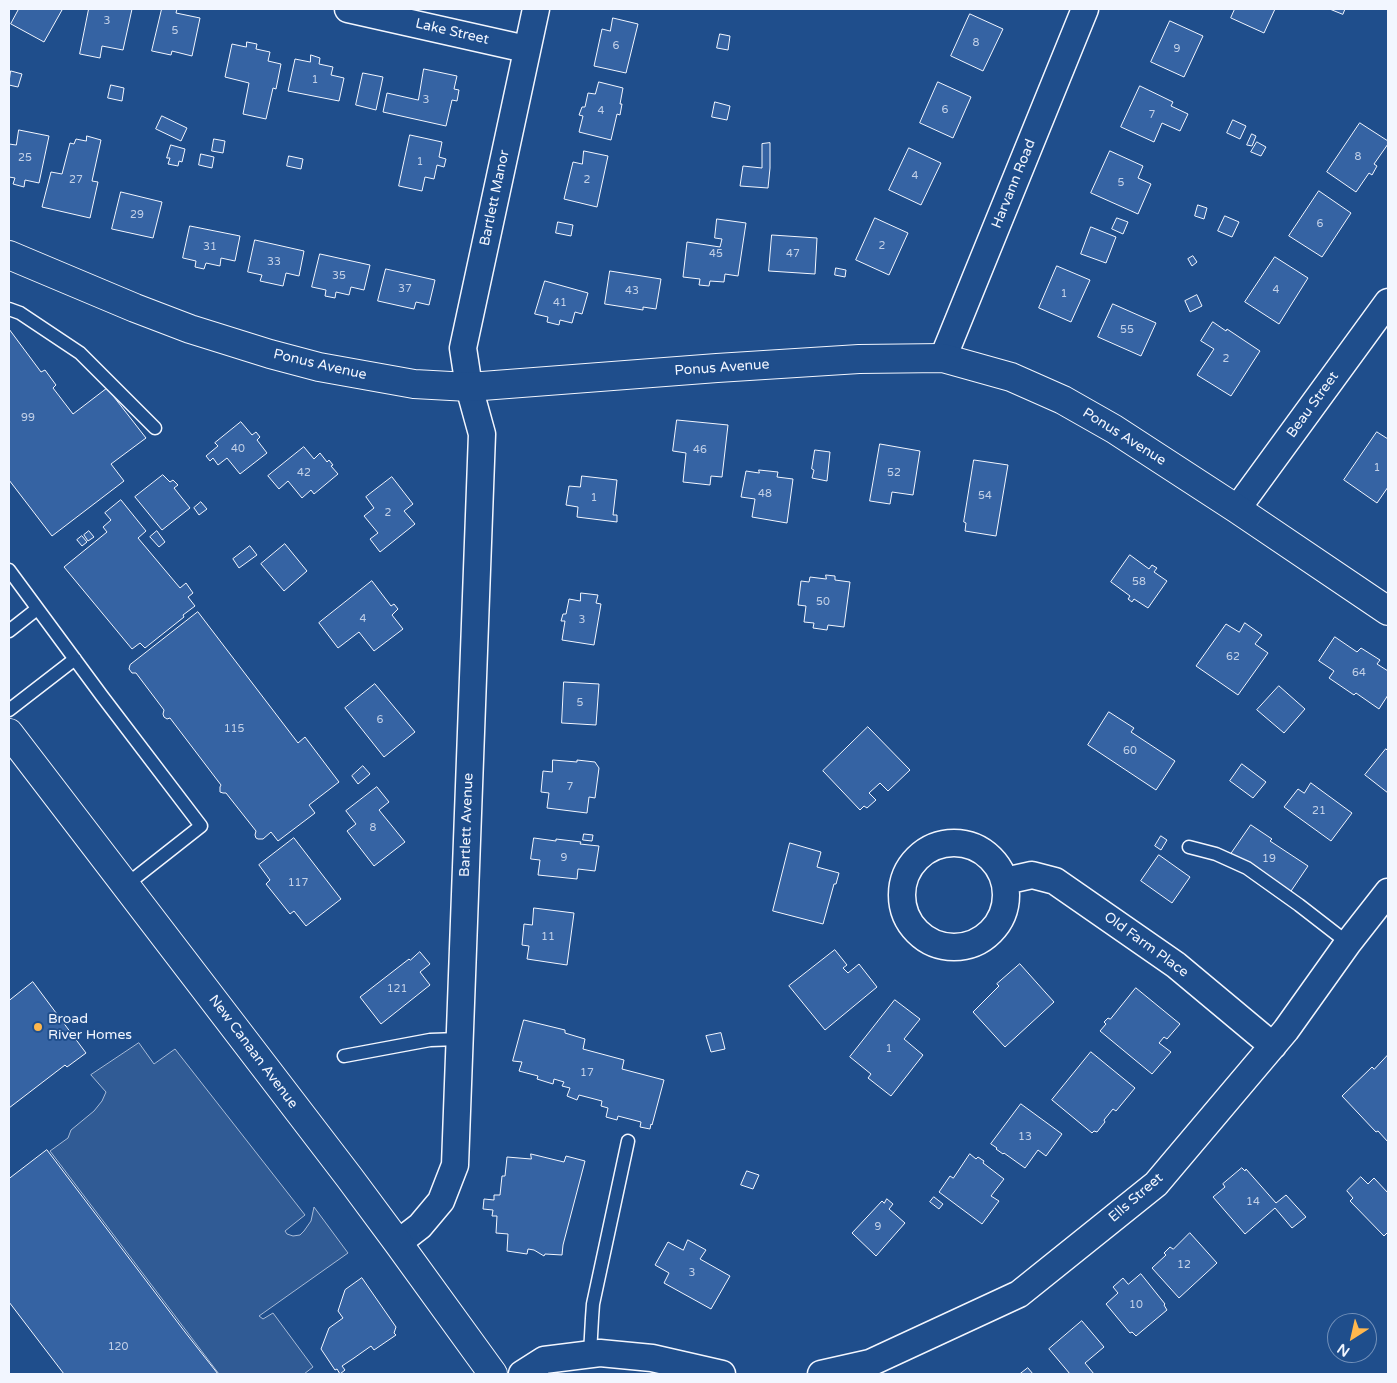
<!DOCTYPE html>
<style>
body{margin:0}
#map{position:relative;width:1397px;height:1383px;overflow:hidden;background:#1f4e8c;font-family:"Varela Round",sans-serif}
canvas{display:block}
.frame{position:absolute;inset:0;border:10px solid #f2f6ff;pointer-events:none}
.north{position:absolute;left:1327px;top:1313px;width:50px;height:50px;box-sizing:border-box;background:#1f4e8c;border:1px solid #7391ba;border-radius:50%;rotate:215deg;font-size:14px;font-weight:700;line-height:20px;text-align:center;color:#f2f6ff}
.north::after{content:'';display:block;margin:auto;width:18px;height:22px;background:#ffb74d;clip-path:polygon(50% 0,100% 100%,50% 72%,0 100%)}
</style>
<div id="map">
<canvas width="1397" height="1383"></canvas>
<div class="frame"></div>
<div class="north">N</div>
</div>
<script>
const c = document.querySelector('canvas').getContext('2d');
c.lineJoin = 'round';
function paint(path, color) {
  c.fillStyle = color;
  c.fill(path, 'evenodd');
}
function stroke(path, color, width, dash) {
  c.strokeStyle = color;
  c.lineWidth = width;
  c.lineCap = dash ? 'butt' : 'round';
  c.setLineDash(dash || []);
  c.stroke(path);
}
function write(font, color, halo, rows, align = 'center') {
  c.font = font + ' "Varela Round",sans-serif';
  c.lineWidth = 4;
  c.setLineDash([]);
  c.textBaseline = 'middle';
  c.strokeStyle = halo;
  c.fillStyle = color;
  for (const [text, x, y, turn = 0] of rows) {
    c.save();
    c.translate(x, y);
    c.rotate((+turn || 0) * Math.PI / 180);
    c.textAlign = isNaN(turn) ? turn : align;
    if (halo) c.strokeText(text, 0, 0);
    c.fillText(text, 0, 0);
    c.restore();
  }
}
const built = new Path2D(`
 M139 1043 154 1064 175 1049 305 1215 285 1231 287 1234 293 1236 300 1235 304 1231 311 1221 314 1207 348 1253 259 1316 263 1319 273 1313 313 1367 304 1374H219L50 1151 68 1138 71 1130 94 1111 102 1101 106 1092 91 1075Z`);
paint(built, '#305b95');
stroke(built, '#a8bbd7', 1);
const building = new Path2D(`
 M19 9H59L62 10 44 42 11 24Z
 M89 9H136H132L123 50 102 46 100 58 80 54Z
 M162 9H177L176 13 200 18 192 56 172 51 171 55 152 51Z
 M1235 9H1275L1264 33 1231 18Z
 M1330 9H1345L1343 14Z
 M970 14 1003 29 983 71 951 56Z
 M613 18 638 24 626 73 594 66 602 29 610 31Z
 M1170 21 1203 36 1184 77 1151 62Z
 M720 34 730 36 728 50 717 48Z
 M247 42 257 44 256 49 270 52 268 61 281 64 276 89 273 88 266 119 243 114 249 83 225 77 232 44 246 47Z
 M311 55 320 58 319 64 333 67 331 75 344 78 339 101 288 91 295 59 310 62Z
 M424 69 457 76 454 89 459 90 457 101 452 100 446 126 383 112 387 93 418 100Z
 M11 71 22 74 18 87 9 85Z
 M363 73 383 77 376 110 356 105Z
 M599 82 623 88 620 104H622L620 115 617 114 611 140 579 132 583 116 579 115 582 107H585L588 93 595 94Z
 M938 82 971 97 953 138 920 123Z
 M111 85 124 88 122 101 108 98Z
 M1140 86 1173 102 1171 106 1188 114 1180 131 1162 123 1154 142 1121 127Z
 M715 102 730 106 727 120 712 117Z
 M162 116 187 128 181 141 156 129Z
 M1233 120 1246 126 1240 139 1227 133Z
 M1360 123 1388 141V144L1374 164 1377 166 1372 175 1369 173 1356 192 1327 172Z
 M19 130 49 136 39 183 25 180 24 187 13 184 15 178 9 177V144L16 145Z
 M1252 134 1256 136 1252 146 1247 145Z
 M410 135 442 142 439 157 446 159 444 167 437 165 434 179 425 177 422 191 399 186Z
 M87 136 101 140 92 181 98 182 90 218 42 207 51 172 62 174 70 143 74 144 76 139 86 141Z
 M214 139 225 141 223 153 212 151Z
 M1257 142 1266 147 1261 156 1251 152Z
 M770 143V168L768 188 740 186 743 166 762 168V144Z
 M171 145 185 149 182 162 179 161 178 166 168 164 170 158H167Z
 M909 148 941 163 921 205 889 190Z
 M584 151 608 156 597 207 564 199 573 162 582 164Z
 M1110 151 1143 166 1138 178 1151 184 1138 214 1091 193Z
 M201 154 214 157 212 168 199 165Z
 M289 156 303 159 301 169 287 166Z
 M1319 191 1351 213 1322 257 1289 236Z
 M121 192 162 202 153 238 112 229Z
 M1198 205 1207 208 1204 219 1195 216Z
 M1225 216 1239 222 1232 237 1218 231Z
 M875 218 908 233 889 275 856 260Z
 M1117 218 1128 222 1123 234 1112 229Z
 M717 219 746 223 738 276 725 274 724 282 710 281 709 286 699 285 700 279 683 277 687 242 720 247 722 239 715 238Z
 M558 222 573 225 571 236 556 233Z
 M190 226 240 236 235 261 221 258 220 266 206 263 204 269 195 267 196 261 183 258Z
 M1091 227 1116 237 1106 263 1081 254Z
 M772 235 817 238 815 274 769 271Z
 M255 240 304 251 299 276 286 273 283 286 260 281 262 275 248 272Z
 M320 254 370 265 364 290 351 287 349 295 336 292 335 298 325 296 326 290 312 287Z
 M1193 256 1197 262 1192 266 1188 259Z
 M1275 257 1308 278 1279 324 1245 302Z
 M1057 266 1090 280 1071 322 1039 308Z
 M836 268 846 270 845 277 835 275Z
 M386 269 435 280 429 305 416 302 414 309 378 301Z
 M610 271 661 279 656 309 643 307V310L605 304Z
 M545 281 588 293 582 314 575 312 572 323 560 320 559 325 547 322 548 317 535 314Z
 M1197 295 1202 306 1190 312 1185 301Z
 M1113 304 1156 323 1141 356 1098 337Z
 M1213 322 1226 331 1227 329 1260 351 1231 396 1197 375 1214 349 1201 341Z
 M9 329 41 372 45 370 56 385 53 388 73 414 107 388 146 438 111 464 124 481 52 536 9 480Z
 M677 420 728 425 722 477 711 476 710 485 683 482 686 453 673 451Z
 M241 422 252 435 256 432 260 437 257 440 267 453 240 474 227 458 218 465 213 458 210 461 206 456 218 446 215 443Z
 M1377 432 1388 439V487L1377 503 1344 480Z
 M880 444 920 451 913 495 892 492 890 504 870 501Z
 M304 447 314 459 320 453 327 462 329 460 333 465 331 466 338 474 314 494 311 490 302 498 288 481 279 489 268 476Z
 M815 450 830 452 827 481 812 478 814 470 812 469Z
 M974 460 1008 465 996 536 965 531 966 523 964 522Z
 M759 470 778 472 777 477 793 479 787 523 752 517 755 499 741 497 746 471 759 473Z
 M163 475 170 482 173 480 178 485 174 488 190 508 162 530 135 497Z
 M582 476 617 480 613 515H617V522L577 517 578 507 566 505 569 486 580 487Z
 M392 477 413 504 404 511 415 524 380 552 370 539 378 533 364 516 374 508 366 497Z
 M121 500 146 531 138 538 180 588 186 583 193 593 188 597 195 606 183 615 184 617 145 648 140 643 132 649 64 567 107 532 103 527 111 520 105 513Z
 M201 502 207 509 199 515 194 508Z
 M89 531 94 537 88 541 84 535Z
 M157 531 165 542 159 547 150 537Z
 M82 536 87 542 82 546 77 540Z
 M285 544 307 571 284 591 261 564Z
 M250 546 257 555 239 568 233 559Z
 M1130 555 1149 569 1152 565 1157 568 1154 572 1167 581 1148 608 1134 599 1132 602 1128 599 1130 596 1111 582Z
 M826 575 835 576V580L850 582 844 627 828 625 827 630 813 628 814 623 804 622 806 606 798 605 801 581 809 582 810 577 826 579Z
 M372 581 391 606 394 604 398 609 392 615 403 629 374 651 359 632 338 648 319 623Z
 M581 593 598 595 596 603 601 604 594 645 562 640 565 621H561L563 614H566L569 599 580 601Z
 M198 612 298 743 305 737 339 782 309 805 315 813 278 841 271 832 263 839H258L256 838 255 835 256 831 226 793H223L220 792V787L221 785 170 718 167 719 164 717 163 714 164 710 136 673H132L129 669 130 665Z
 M1245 623 1262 635 1255 644 1268 653 1238 695 1196 666 1226 624 1239 632Z
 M1335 637 1357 652 1361 648 1380 660 1377 664 1388 671V695L1379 709 1356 693 1354 695 1329 678 1334 671 1319 661Z
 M564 682 599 684 596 725 562 723Z
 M375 684 415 732 384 757 345 708Z
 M1279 686 1305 709 1284 733 1257 710Z
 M1109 712 1134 728 1131 732 1175 761 1156 790 1088 745Z
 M868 727 910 770 888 791 880 783 869 793 876 800 867 808 864 806 860 810 823 771Z
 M1386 749 1388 751V793L1365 775Z
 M553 760 577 762V760L595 762 599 768 595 798 589 797 587 813 547 808 549 793 541 792 543 771 552 772Z
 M1242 764 1266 782 1253 798 1230 781Z
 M363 766 370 774 358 784 352 776Z
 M1311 783 1352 813 1331 841 1284 807 1298 789 1304 793Z
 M377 787 389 802 379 810 405 842 374 866 347 831 356 824 346 811Z
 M1251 825 1272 839 1270 841 1308 866 1289 894 1231 854Z
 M584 834 593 835 592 841 583 840Z
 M1161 836 1167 840 1161 850 1155 846Z
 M294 838 341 899 306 926 294 911 290 914 266 884 270 880 259 865Z
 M534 838 556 841V839L581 842 580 844 599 846 595 871 578 869 577 879 538 875 540 860 531 859Z
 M790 843 821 852 817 867 839 873 836 884H834L823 924 773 911Z
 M1159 855 1190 877 1172 903 1141 881Z
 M534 908 574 913 567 965 527 959 529 946 522 945 524 924 532 925Z
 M835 950 847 965 843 968 848 973 859 964 877 987 825 1030 789 986Z
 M420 952 430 964 420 972 430 985 381 1024 360 997 409 959 410 960Z
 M1020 964 1054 1002 1005 1047 973 1012 999 986 997 984Z
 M33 982 86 1053 67 1067 65 1065 9 1108V1001Z
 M1136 988 1180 1024 1167 1039 1164 1037 1159 1043 1171 1052 1152 1074 1100 1031 1106 1024 1104 1022 1108 1018 1110 1019Z
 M895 1000 920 1019 904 1039 923 1055 891 1096 868 1078 871 1074 850 1057Z
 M524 1020 565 1030V1033L585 1039 583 1049 624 1060 622 1069 664 1080 652 1125 651 1124 650 1129 640 1127 641 1122 618 1116 617 1120 606 1117 608 1108 601 1106 602 1101 579 1095 577 1100 567 1096 570 1088 562 1086 564 1082 554 1079 553 1084 537 1079 538 1076 519 1071 522 1062 513 1061Z
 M721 1033 725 1049 711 1052 706 1036Z
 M1091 1052 1135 1088 1116 1111 1113 1109 1104 1120 1105 1122 1097 1132 1094 1131 1092 1133 1052 1100Z
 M1388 1055V1142L1378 1131 1376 1132 1342 1096 1372 1067 1374 1069Z
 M1021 1104 1062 1134 1046 1156 1038 1150 1025 1168 1004 1153 1003 1154 996 1149 997 1148 991 1144Z
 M47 1150 185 1332 218 1374H64L9 1302V1179Z
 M531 1154 564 1162 566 1156 585 1161 563 1245 562 1255 545 1254 544 1256 534 1250 528 1249 527 1254 507 1251 508 1234 496 1233 497 1216H492L493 1210 483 1209 484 1199 494 1200V1195H500L502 1176H505L507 1157 531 1159Z
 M970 1154 976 1159 978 1157 984 1161 983 1163 1004 1179 991 1196 999 1201 982 1224 939 1192 950 1176 953 1178Z
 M1242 1168 1245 1171 1246 1169 1276 1203 1286 1195 1306 1217 1292 1228 1275 1208 1245 1234 1213 1197 1225 1187 1223 1184Z
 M747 1171 759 1175 753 1189 741 1185Z
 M1361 1177 1368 1184 1374 1178 1388 1193V1232L1384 1236 1350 1201 1353 1198 1347 1191Z
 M934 1197 943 1204 939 1209 930 1202Z
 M887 1199 893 1204 889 1209 905 1223 876 1256 852 1233 882 1201 884 1203Z
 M1190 1233 1217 1263 1179 1298 1152 1268 1166 1255 1164 1253 1170 1247 1173 1249Z
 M688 1240 706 1250 700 1259 730 1276 711 1309 664 1283 669 1273 655 1265 668 1242 683 1250Z
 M1141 1274 1165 1304 1164 1305 1167 1310 1136 1336 1132 1332 1130 1333 1106 1304 1118 1293 1113 1287 1123 1278 1128 1284Z
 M362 1278 396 1327 394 1333 396 1335 374 1350 371 1346 354 1358 342 1366 345 1370 340 1374 337 1369 335 1370 321 1349 329 1328 343 1318 338 1311 345 1290Z
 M1082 1321 1104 1347 1085 1363 1094 1374H1070L1049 1349Z
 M1028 1368 1033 1374H1020Z`);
paint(building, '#3563a3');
stroke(building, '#f2f6ff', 1);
const service = new Path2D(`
 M9 309 20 313 80 353 155 428
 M9 570 102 696 201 826 126 885
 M9 631 37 609
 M9 710 75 659
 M1189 847 1216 854 1247 868 1299 905 1348 943
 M344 1056 430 1040 459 1039
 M590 1354 592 1318 593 1304 628 1141`);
const minor = new Path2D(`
 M348 9 526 49
 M943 358 1085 9
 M1237 509 1388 302
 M902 895a52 52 0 1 1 104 0a52 52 0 1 1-104 0Z
 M1005 881 1032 875 1055 881 1176 965 1273 1046
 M398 1243 420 1226 441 1201 455 1165 482 434 469 387 463 348 536 9
 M522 1374 544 1360 600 1353 652 1358 722 1374
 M821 1374 870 1363 1019 1294 1156 1184 1286 1030 1348 943 1388 892`);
const tertiary = new Path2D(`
 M9 255 135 308 190 329 270 354 319 367 414 384 469 387 717 368 859 359 943 358 1011 377 1063 400 1114 429 1237 509 1388 611`);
const primary = new Path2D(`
 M9 733 349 1177 398 1243 493 1374`);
stroke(service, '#f2f6ff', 15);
stroke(minor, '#f2f6ff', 29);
stroke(tertiary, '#f2f6ff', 30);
stroke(primary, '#f2f6ff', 30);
stroke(service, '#1f4e8c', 12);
stroke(minor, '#1f4e8c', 26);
stroke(tertiary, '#1f4e8c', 28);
stroke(primary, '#1f4e8c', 28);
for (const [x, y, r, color] of [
 [38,1027,5,"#ffb74d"]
]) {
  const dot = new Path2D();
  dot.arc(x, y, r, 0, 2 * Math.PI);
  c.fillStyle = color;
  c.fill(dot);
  stroke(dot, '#1f4e8c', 2);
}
write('11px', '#c3d1e8', null, [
 ["3",107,21],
 ["5",175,31],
 ["8",976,43],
 ["6",616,46],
 ["9",1177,49],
 ["1",315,80],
 ["3",426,100],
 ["6",945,110],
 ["4",601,111],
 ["7",1152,115],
 ["8",1358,157],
 ["25",25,158],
 ["1",420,162],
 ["4",915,176],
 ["27",76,180],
 ["2",587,180],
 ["5",1121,183],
 ["29",137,215],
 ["6",1320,224],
 ["2",882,246],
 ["31",210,247],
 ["45",716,254],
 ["47",793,254],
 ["33",274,262],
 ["35",339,276],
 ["37",405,289],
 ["4",1276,290],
 ["43",632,291],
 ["1",1064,294],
 ["41",560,303],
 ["55",1127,330],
 ["2",1226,359],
 ["99",28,418],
 ["40",238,449],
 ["46",700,450],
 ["1",1377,468],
 ["42",304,473],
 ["52",894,473],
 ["48",765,494],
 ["54",985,496],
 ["1",594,498],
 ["2",388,513],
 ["58",1139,582],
 ["50",823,602],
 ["4",363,619],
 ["3",582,620],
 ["62",1233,657],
 ["64",1359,673],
 ["5",580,703],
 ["6",380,720],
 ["115",234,729],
 ["60",1130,751],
 ["7",570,787],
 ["21",1319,811],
 ["8",373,828],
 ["9",564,858],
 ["19",1269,859],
 ["117",298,883],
 ["11",548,937],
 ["121",397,989],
 ["1",889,1049],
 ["17",587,1073],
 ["13",1025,1137],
 ["14",1253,1202],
 ["9",878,1227],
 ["12",1184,1265],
 ["3",692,1273],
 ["10",1136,1305],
 ["120",118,1347]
]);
write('14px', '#f2f6ff', '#1f4e8c', [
 ["Lake Street",452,32,13],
 ["Harvann Road",1014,184,-68],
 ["Bartlett Manor",495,198,-78],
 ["Ponus Avenue",320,365,13],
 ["Ponus Avenue",722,368,-4],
 ["Beau Street",1313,405,-54],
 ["Ponus Avenue",1124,437,32],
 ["Bartlett Avenue",467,825,-88],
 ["Old Farm Place",1146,945,36],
 ["New Canaan Avenue",253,1052,53],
 ["Ells Street",1136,1198,-41]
]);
write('14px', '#f2f6ff', '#1f4e8c', [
 ["Broad",48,1019],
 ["River Homes",48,1035]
], 'left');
</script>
